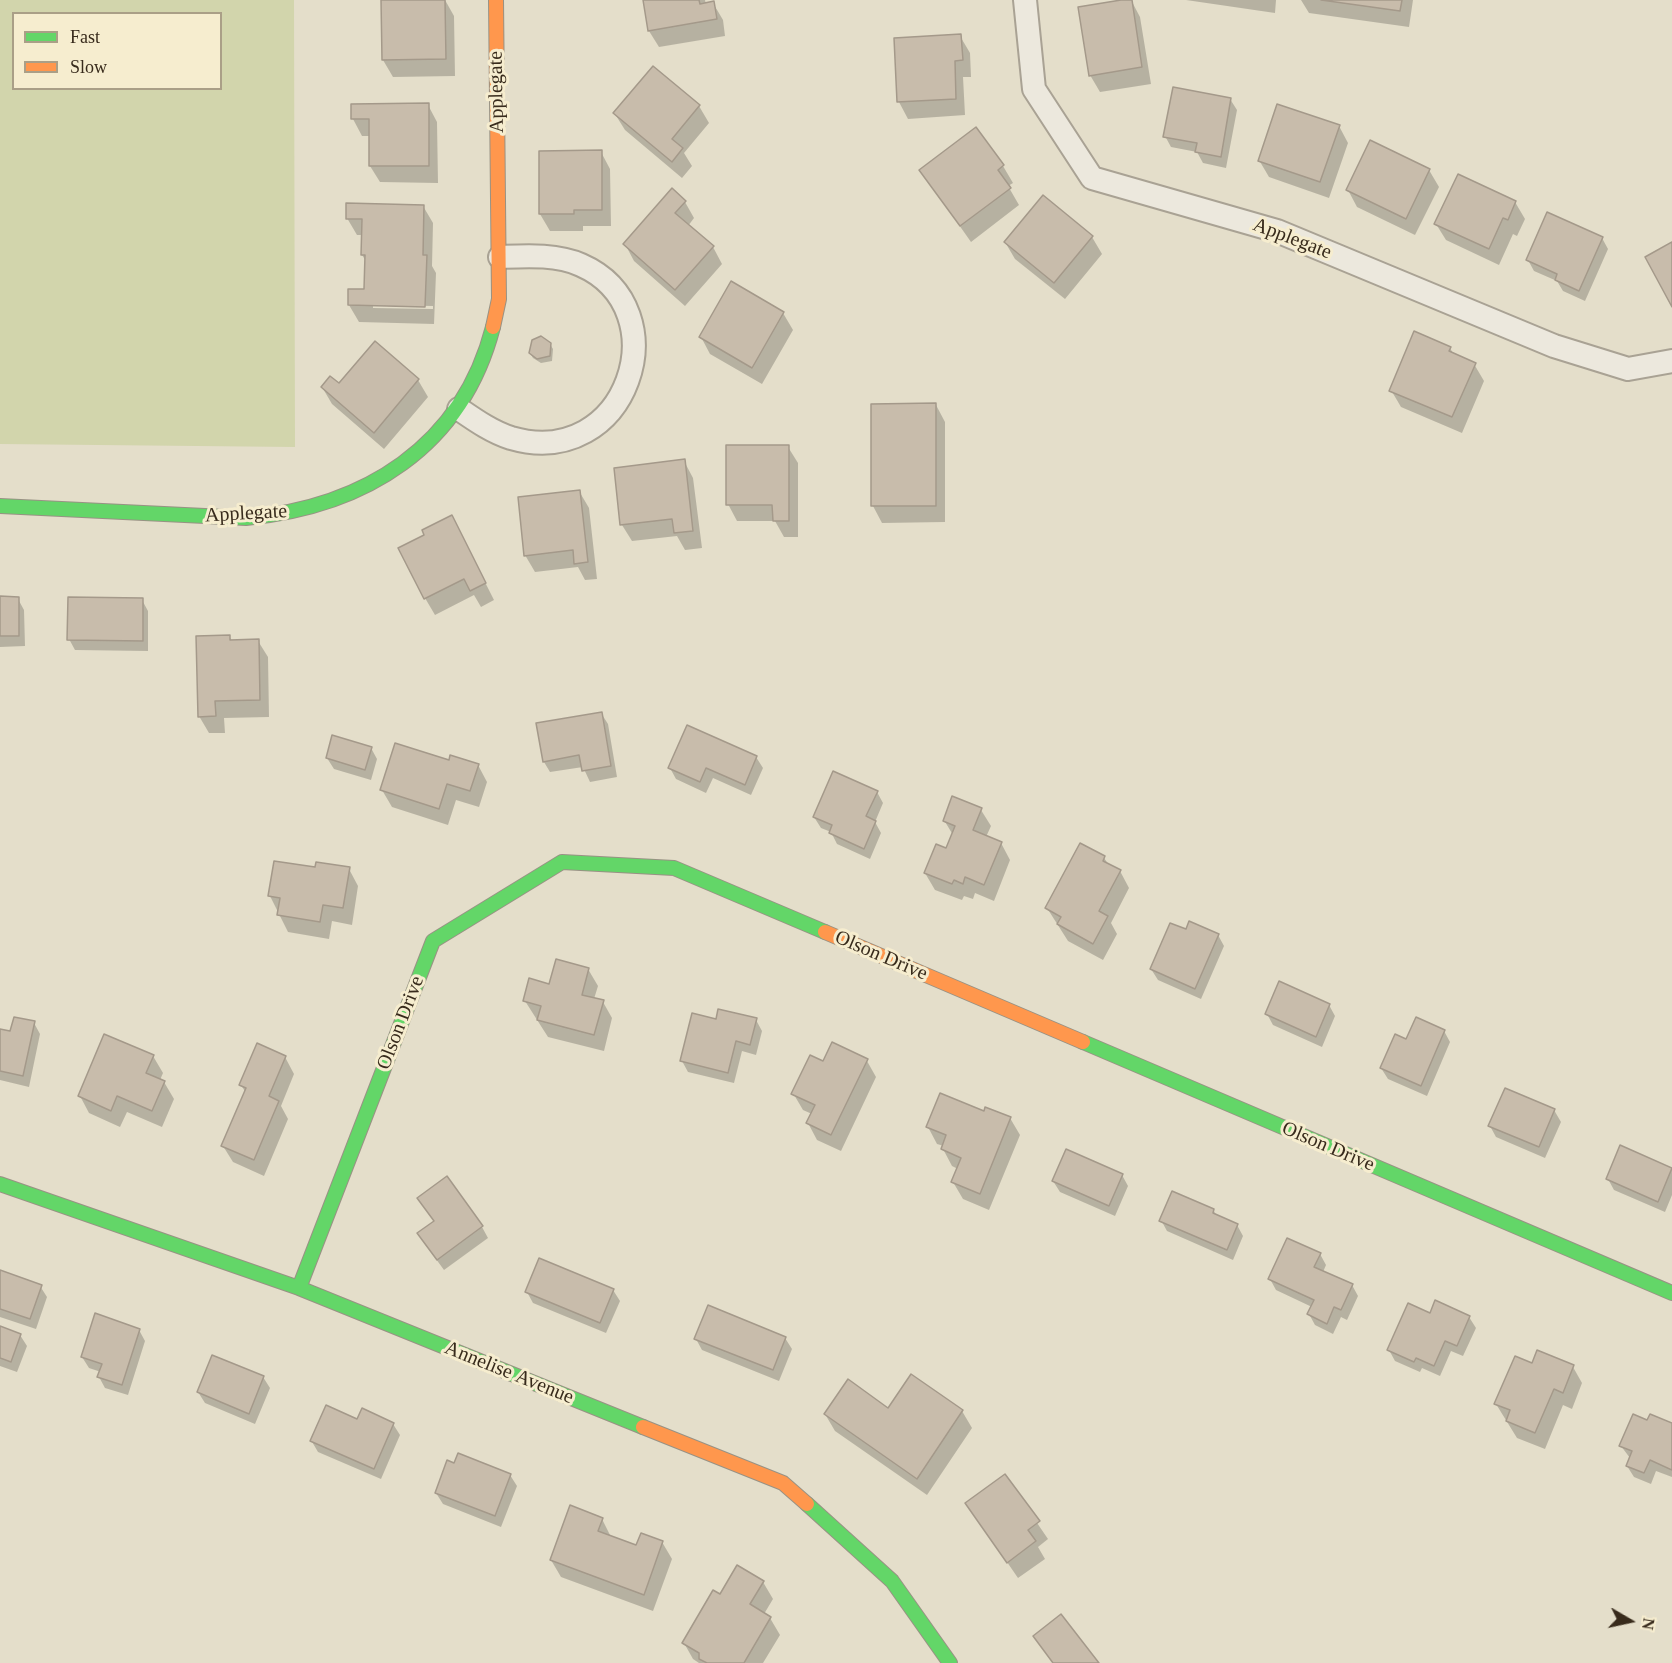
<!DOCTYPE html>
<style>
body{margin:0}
#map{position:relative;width:1672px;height:1663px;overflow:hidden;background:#e4deca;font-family:"Times New Roman",serif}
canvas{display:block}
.legend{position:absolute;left:12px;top:12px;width:210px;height:78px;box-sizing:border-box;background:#f6edcf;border:2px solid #aa9f87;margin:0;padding:8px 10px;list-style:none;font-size:18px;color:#382b1c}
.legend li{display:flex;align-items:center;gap:12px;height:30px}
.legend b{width:30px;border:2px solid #aa9f87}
.north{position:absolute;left:1600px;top:1591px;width:60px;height:60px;-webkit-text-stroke:4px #f6edcf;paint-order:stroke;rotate:99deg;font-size:16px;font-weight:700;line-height:24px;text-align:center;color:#382b1c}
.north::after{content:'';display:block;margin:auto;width:21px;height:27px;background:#382b1c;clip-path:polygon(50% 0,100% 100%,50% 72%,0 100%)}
</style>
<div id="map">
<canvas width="1672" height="1663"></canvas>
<ul class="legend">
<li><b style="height:8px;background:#63d668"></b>Fast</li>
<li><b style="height:8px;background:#ff974d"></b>Slow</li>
</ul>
<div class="north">N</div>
</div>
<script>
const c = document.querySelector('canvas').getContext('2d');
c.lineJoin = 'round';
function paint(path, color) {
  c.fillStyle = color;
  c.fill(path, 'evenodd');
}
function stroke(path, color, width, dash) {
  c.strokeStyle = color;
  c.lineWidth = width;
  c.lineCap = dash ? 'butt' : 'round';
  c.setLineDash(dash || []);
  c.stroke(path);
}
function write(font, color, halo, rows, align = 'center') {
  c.font = font + ' "Times New Roman",serif';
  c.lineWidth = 6;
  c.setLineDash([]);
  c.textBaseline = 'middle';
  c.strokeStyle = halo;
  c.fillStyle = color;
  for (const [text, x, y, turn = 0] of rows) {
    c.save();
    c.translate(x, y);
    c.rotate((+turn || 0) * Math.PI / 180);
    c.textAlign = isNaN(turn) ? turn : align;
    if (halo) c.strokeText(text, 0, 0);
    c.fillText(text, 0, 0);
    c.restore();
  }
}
paint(new Path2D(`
 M0 0H294L295 447 0 444ZM14 14H220V88H14Z`), '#d2d5ac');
paint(new Path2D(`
 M383 0H445L454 16 455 76 393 77 383 60Z
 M644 0H705L706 4 713 3 723 20 725 36 659 47 649 31Z
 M1131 0 1140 17 1151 84 1100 92 1090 75Z
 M1186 0H1276L1275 13Z
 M1301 0H1413L1409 27 1309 13Z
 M960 36 970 53 971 77H963L965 115 908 119 899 102Z
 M653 68 699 106 709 123 684 153 692 166 682 178 625 130 615 114Z
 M1230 99 1237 110 1226 168 1203 163 1197 152 1171 147 1165 136Z
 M353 105H428L437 122 438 183 380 182 370 166V136H362L353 119Z
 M1339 126 1348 143 1329 198 1269 177 1259 160Z
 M975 129 1003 166 1013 183 1008 186 1019 205 971 242 921 171Z
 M601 152 610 169 611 226H583V231H550L540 214Z
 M1429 170 1439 187 1415 235 1357 207 1348 190Z
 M685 202 694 218 688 226 713 247 722 264 685 306 634 261 625 244Z
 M1515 202 1525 219 1517 236 1513 234 1499 265 1446 240 1436 224Z
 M423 206 433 223 432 266 436 273 434 324 359 322 349 305 365 290 366 261 362 255 363 235H357L347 218ZM373 305 433 306V309L373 308Z
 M1092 237 1102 254 1065 299 1015 259 1005 242Z
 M1602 238 1608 249 1585 301 1563 291 1557 281 1534 271 1528 260Z
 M783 313 793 330 762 384 710 354 701 337Z
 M550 344 553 349 552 361 541 363 533 358 530 353Z
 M1450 348 1454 355 1474 364 1484 381 1462 433 1401 407 1391 390Z
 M418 380 428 397 384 449 332 404 322 387Z
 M936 405 945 422V522L882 523 873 506Z
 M788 447 798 463V537H784L775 521H737L728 504Z
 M684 461 693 478 702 548 685 550 677 536 632 541 622 525Z
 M579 491 589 508 597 579 585 580 578 567 535 572 525 555Z
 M452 517 494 600 481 607 474 595 435 615 425 598 426 536Z
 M0 598 18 599 24 610 25 646 0 647Z
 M142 600 148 611V651L75 650 69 639Z
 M229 636 232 641H258L268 657 269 717 224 718 225 733H209L199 716Z
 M601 713 608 724 617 777 590 782 583 767 550 772 544 762Z
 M371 748 377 759 371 780 334 769 327 758Z
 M756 757 763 768 751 795 713 778 706 793 676 779 670 768Z
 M450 762 478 765 487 782 479 807 456 800 448 825 392 807 382 790Z
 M877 792 883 803 875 822 881 833 870 859 837 844 831 832 821 828 814 817Z
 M981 810 991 826 986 837 1001 843 1010 860 994 901 975 893 973 899 964 896 962 900 935 890 925 873 946 850 953 835 944 820Z
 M1104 858 1109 865 1120 871 1129 888 1111 923 1117 934 1103 960 1068 941 1047 908Z
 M316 869H349L358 886 352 925 332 921 329 939 288 932 270 896Z
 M1218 935 1224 946 1201 999 1158 980 1151 969Z
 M588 969 598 986 594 999 603 1002 612 1018 604 1051 548 1037 525 1001 550 985Z
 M1329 1005 1335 1016 1322 1047 1273 1025 1267 1014Z
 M756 1020 762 1031 756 1055 742 1051 734 1083 688 1072 682 1061 717 1021Z
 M34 1023 40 1034 29 1087 0 1080V1030L12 1033Z
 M1444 1031 1450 1042 1427 1096 1388 1079 1381 1068 1407 1041Z
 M153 1056 163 1073 160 1080 164 1082 174 1099 162 1127 127 1112 120 1127 89 1113 80 1096Z
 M285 1057 294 1074 281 1106 288 1119 264 1176 233 1162 223 1146 246 1093 241 1085Z
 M867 1061 876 1077 841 1151 817 1140 808 1123 812 1114 803 1110 793 1093 824 1063Z
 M1554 1110 1561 1122 1545 1158 1496 1137 1490 1126Z
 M984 1113 1010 1118 1020 1135 989 1210 963 1199 953 1182 958 1169 952 1166 943 1149 944 1146 937 1144 928 1127Z
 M1621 1147 1672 1169V1195L1665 1212 1614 1190 1608 1179Z
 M1122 1175 1128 1186 1115 1216 1060 1192 1053 1181Z
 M1213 1210 1217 1216 1237 1225 1243 1236 1233 1260 1167 1231 1161 1220Z
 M435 1222 482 1227 488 1238 444 1270 425 1244Z
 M1320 1254 1326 1265 1323 1272 1352 1285 1358 1296 1347 1320 1341 1317 1333 1334 1315 1325 1309 1314 1312 1307 1276 1290 1270 1279Z
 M0 1272 40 1286 47 1297 36 1329 0 1317Z
 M613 1290 620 1301 606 1333 533 1303 527 1292Z
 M1430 1315 1469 1317 1476 1328 1463 1356 1451 1351 1440 1376 1422 1368 1420 1372 1395 1361 1389 1350Z
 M0 1328 20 1335 27 1346 17 1372 0 1366Z
 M139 1330 145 1341 128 1395 105 1388 99 1377 101 1372 89 1368 82 1357Z
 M785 1338 792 1349 779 1381 702 1350 696 1339Z
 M1533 1365 1573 1367 1582 1383 1572 1409 1563 1405 1545 1449 1517 1438 1496 1404Z
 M912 1376 962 1411 972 1428 927 1495 835 1431 825 1414 889 1410Z
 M263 1377 270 1388 255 1424 205 1403 198 1392Z
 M358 1421 393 1424 400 1435 381 1479 318 1452 311 1440Z
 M1648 1422 1672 1425V1477L1656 1471 1651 1484 1634 1477 1627 1466 1630 1458 1621 1446Z
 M510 1475 517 1486 501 1527 443 1504 436 1493Z
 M1005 1476 1048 1539 1038 1547 1045 1559 1018 1578 967 1504Z
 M602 1519 611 1537 637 1547 662 1542 672 1559 653 1611 561 1577 551 1560Z
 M763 1582 773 1599 764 1614 770 1618 780 1635 763 1663H699L693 1659 684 1643Z`), '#0003');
const building = new Path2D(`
 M381 0H445L446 59 382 60Z
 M643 0H699L700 4 714 1 717 19 648 31Z
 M1121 0H1132L1142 67 1089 76 1078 7Z
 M1321 0H1402L1400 11Z
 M961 34 963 60 955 61 956 99 897 102 894 38Z
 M653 66 700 105 672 139 683 148 672 162 613 113Z
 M1173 87 1231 98 1221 157 1195 152 1197 143 1163 137Z
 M429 103V166H369V119H351V104Z
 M1277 104 1340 125 1320 182 1258 161Z
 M976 127 1004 165 998 170 1011 188 960 226 919 170Z
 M1370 140 1430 169 1406 219 1346 190Z
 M602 150V210H574V214H539V151Z
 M1458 174 1516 201 1508 220 1503 218 1489 249 1434 224Z
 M672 188 686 201 675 213 714 246 675 290 623 244Z
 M1043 195 1093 236 1054 283 1004 242Z
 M346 203 424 205 423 255H427L425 307 348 305V289H364L365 255H361L362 219H346Z
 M1547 212 1603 237 1579 291 1555 280 1557 274 1526 260Z
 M1672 242V307L1645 257Z
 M731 281 784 312 752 368 699 337Z
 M1414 331 1451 347 1449 351 1476 363 1452 417 1389 391Z
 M541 336 551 343 550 356 537 359 529 353 532 340Z
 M375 341 419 379 374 433 321 387 330 376 339 383Z
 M936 403V506H871V404Z
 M726 445H789V521H773L772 505H726Z
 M685 459 693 531 674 533 672 519 620 525 614 468Z
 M580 490 588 562 574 564 573 550 524 556 518 497Z
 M452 515 486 583 470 591 464 579 424 599 398 548 424 535 422 530Z
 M0 596 19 597V636H0Z
 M68 597 143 598V641L67 640Z
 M230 635V640L259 639 260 700 215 701 216 716 198 717 196 636Z
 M602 712 611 766 582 771 579 755 543 762 536 723Z
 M687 725 757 756 745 785 706 768 700 782 668 768Z
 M332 735 372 747 365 770 326 758Z
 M395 743 449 760 450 755 479 764 470 791 447 784 439 809 380 790Z
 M833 771 878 791 866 816 876 821 864 849 829 833 832 825 813 817Z
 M952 796 982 808 973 830 1002 842 984 885 965 877 963 884 954 880 952 884 924 873 936 844 946 848 955 826 943 821Z
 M1080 843 1105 856 1103 861 1121 870 1099 911 1108 916 1093 944 1057 924 1061 917 1045 908Z
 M274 861 315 867 316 862 350 867 343 908 323 905 320 922 277 915 280 898 268 896Z
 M1189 921 1219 934 1195 989 1150 969 1170 923 1186 929Z
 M556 959 589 968 582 995 604 1000 594 1035 537 1020 541 1006 523 1001 529 978 549 984Z
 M1279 981 1330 1004 1316 1037 1265 1014Z
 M718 1009 757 1018 750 1045 736 1041 728 1073 680 1061 692 1013 716 1019Z
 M14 1017 35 1021 23 1076 0 1071V1029L10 1031Z
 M1416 1017 1445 1030 1421 1086 1380 1068 1395 1034 1406 1039Z
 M104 1034 154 1055 146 1073 165 1081 152 1111 117 1096 111 1111 78 1096Z
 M832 1042 868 1059 831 1135 806 1123 815 1105 791 1094 810 1055 823 1061Z
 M257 1043 286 1056 269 1096 279 1101 254 1160 221 1146 246 1088 239 1085Z
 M1505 1088 1555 1109 1539 1147 1488 1126Z
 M940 1093 984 1111 985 1107 1011 1117 980 1194 951 1182 961 1158 941 1149 946 1135 926 1127Z
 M1620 1145 1672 1168 1658 1202 1606 1179Z
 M1066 1149 1123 1174 1109 1206 1052 1181Z
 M447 1176 483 1226 437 1260 417 1233 434 1221 417 1198Z
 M1172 1191 1214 1209 1213 1213 1238 1224 1227 1250 1159 1221Z
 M1287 1238 1321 1253 1314 1267 1353 1284 1341 1310 1334 1307 1327 1324 1307 1314 1314 1300 1268 1279Z
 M539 1258 614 1289 600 1323 525 1292Z
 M0 1270 42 1285 30 1319 0 1309Z
 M1435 1300 1470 1316 1457 1346 1445 1341 1434 1366 1416 1358 1414 1362 1387 1350 1408 1303 1430 1313Z
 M708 1305 786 1337 773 1370 694 1339Z
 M95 1313 140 1329 122 1385 97 1377 102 1364 81 1357Z
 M0 1326 21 1334 11 1362 0 1358Z
 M1537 1350 1574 1365 1563 1393 1554 1389 1535 1433 1506 1421 1510 1410 1494 1404 1515 1356 1532 1363Z
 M212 1355 264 1376 249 1414 197 1392Z
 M911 1374 963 1410 917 1479 824 1414 848 1379 888 1408Z
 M326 1405 357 1419 362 1408 394 1423 374 1469 310 1441Z
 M1633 1414 1647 1420 1650 1414 1672 1423V1470L1650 1460 1644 1473 1626 1466 1632 1451 1619 1446Z
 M458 1453 511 1474 495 1516 435 1493 447 1460 454 1463Z
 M1005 1474 1040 1521 1028 1530 1036 1541 1007 1563 965 1503Z
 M570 1505 603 1518 598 1531 636 1545 641 1533 663 1541 644 1595 550 1560Z
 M737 1565 764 1581 750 1604 771 1617 744 1663H707L699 1659V1653L682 1643 713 1590 720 1594Z
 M1061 1614 1099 1663H1053L1033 1636Z`);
paint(building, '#c8bcab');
stroke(building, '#a4998a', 1.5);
const street = new Path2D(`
 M1025 0 1034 89 1092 178 1277 231 1554 346 1628 369 1672 361
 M459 409C475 420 492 432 511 438 628 472 681 309 581 265 557 254 526 256 500 257`);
const fast = new Path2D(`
 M0 506 246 518C365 507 462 447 493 327
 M1083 1042 1672 1293
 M0 1184 299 1288 643 1427
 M299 1288 433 941 562 862 674 868 825 932
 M807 1504 892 1581 950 1663`);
const slow = new Path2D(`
 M493 327 499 299 496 0
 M825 932 1083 1042
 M643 1427 783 1483 807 1504`);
stroke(street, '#a9a294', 26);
stroke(fast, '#989284', 16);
stroke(slow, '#989284', 16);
stroke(street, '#ece8dd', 22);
stroke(fast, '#63d668', 14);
stroke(slow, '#ff974d', 14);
write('20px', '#382b1c', '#f6edcf', [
 ["Applegate",497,92,-91],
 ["Applegate",1292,239,21],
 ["Applegate",246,514,-3],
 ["Olson Drive",881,956,23],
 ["Olson Drive",401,1023,-69],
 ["Olson Drive",1328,1147,23],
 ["Annelise Avenue",509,1373,22]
]);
</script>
